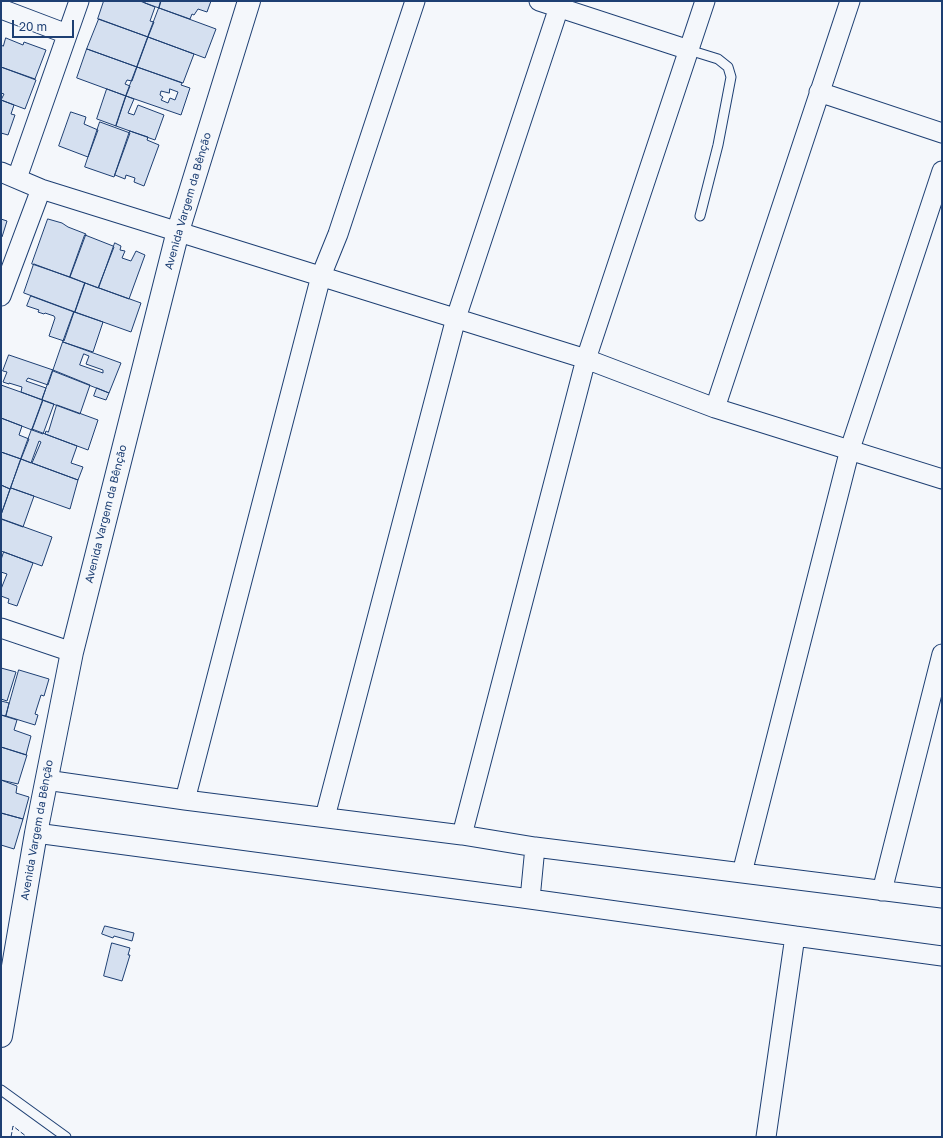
<!DOCTYPE html>
<meta charset="utf-8">
<style>
body{margin:0}
#map{position:relative;width:943px;height:1138px;overflow:hidden;background:#f4f7fb;font-family:"Golos Text",sans-serif}
canvas{display:block}
.frame{position:absolute;inset:0;border:2px solid #1d3f73;pointer-events:none}
.scale{position:absolute;left:12px;top:20px;width:62px;height:18px;box-sizing:border-box;border:2px solid #1d3f73;border-top:0;padding-left:5px;font-size:12px;line-height:14px;white-space:nowrap;color:#1d3f73;-webkit-text-stroke:3px #f4f7fb;paint-order:stroke}
</style>
<div id="map">
<canvas width="943" height="1138"></canvas>
<div class="frame"></div>
<div class="scale">20 m</div>
</div>
<script>
const c = document.querySelector('canvas').getContext('2d');
c.lineJoin = 'round';
function paint(path, color) {
  c.fillStyle = color;
  c.fill(path, 'evenodd');
}
function stroke(path, color, width, dash) {
  c.strokeStyle = color;
  c.lineWidth = width;
  c.lineCap = dash ? 'butt' : 'round';
  c.setLineDash(dash || []);
  c.stroke(path);
}
function write(font, color, halo, rows, align = 'center') {
  c.font = font + ' "Golos Text",sans-serif';
  c.lineWidth = 3;
  c.setLineDash([]);
  c.textBaseline = 'middle';
  c.strokeStyle = halo;
  c.fillStyle = color;
  for (const [text, x, y, turn = 0] of rows) {
    c.save();
    c.translate(x, y);
    c.rotate((+turn || 0) * Math.PI / 180);
    c.textAlign = isNaN(turn) ? turn : align;
    if (halo) c.strokeText(text, 0, 0);
    c.fillText(text, 0, 0);
    c.restore();
  }
}
const building = new Path2D(`
 M104 1H140L155 7 150 21 154 22 148 37 98 19Z
 M146 1H161L159 8 145 3Z
 M161 1H211L207 12 198 9 194 15 192 14 190 19 159 8Z
 M159 8 216 29 205 58 148 37Z
 M99 19 148 37 137 67 87 49Z
 M148 37 194 54 183 83 137 67Z
 M6 38 23 45 24 42 46 50 35 79 1 67V45L3 46Z
 M87 49 137 67 132 81 127 80 125 84 130 86 126 96 77 78Z
 M1 67 36 80 25 109 1 100 4 94 1 93Z
 M137 67 182 83 181 85 190 88 181 115 126 96ZM170 89 178 92 175 100 170 98 168 103 161 100 163 97 160 95 161 91 169 93Z
 M107 89 126 96 116 126 97 119Z
 M126 96 134 99 128 113 134 115 138 105 164 115 155 140 116 126Z
 M1 100 14 105 11 114 15 115 8 135 1 133Z
 M71 112 86 117 84 124 98 130 88 157 59 146Z
 M100 122 130 133 114 177 85 167Z
 M130 131 148 137 147 140 159 145 144 186 134 182 135 178 126 175 125 179 115 175Z
 M1 219 7 221 2 237H1Z
 M48 219 62 223 68 227 86 234 70 277 32 264Z
 M85 235 113 246 114 247 98 288 70 277Z
 M115 243 121 246 120 250 125 251 122 258 131 261 136 251 145 255 129 299 99 288Z
 M34 264 85 283 75 312 24 293Z
 M85 283 141 303 131 332 75 312Z
 M31 296 74 312 64 341 49 336 55 318 54 316 45 313 44 314 38 312 39 310 27 306Z
 M74 312 103 322 93 352 63 342Z
 M63 342 121 363 109 393 53 371ZM84 354 89 356 86 364 103 370V373L80 365Z
 M9 355 53 370 48 385 28 378 26 381 46 388 42 400 21 392 22 387 9 383V384L3 382 7 372 3 371Z
 M53 370 90 385 80 414 42 400Z
 M1 385 43 400 32 430 1 418Z
 M97 388 109 393 106 400 94 396Z
 M43 400 54 404 43 434 32 430Z
 M57 405 98 420 88 450 45 434 46 431 48 432Z
 M1 418 22 426 19 435 29 439 21 459 1 452Z
 M32 429 77 446 71 463 83 467 78 480 32 463 41 442 39 441 31 463 21 459Z
 M1 452 21 459 10 489 1 485Z
 M21 459 78 480 70 509 11 488Z
 M1 485 10 489 1 515Z
 M11 488 34 496 23 527 1 519V515Z
 M2 519 52 537 42 566 1 551Z
 M4 552 33 563 17 606 8 603 9 599 1 596V589L7 574 1 572V560Z
 M1 668 16 672 7 701 1 699Z
 M19 670 49 679 44 696 41 695 35 714 38 715 35 725 6 716Z
 M1 701 9 703 6 716 1 715Z
 M1 715 17 720 14 730 31 736 26 755 1 747Z
 M1 747 27 755 18 784 1 780Z
 M1 780 17 786 16 793 29 797 23 819 1 813Z
 M1 813 23 819 14 849 1 845Z
 M105 926 134 933 132 941 114 936 113 938 102 934Z
 M112 943 130 948 128 955H130L122 981 104 976Z`);
paint(building, '#d5e0f0');
stroke(building, '#1d3f73', 1);
const service = new Path2D(`
 M689 50 718 59 728 67 731 77 718 145 700 216
 M1 1090 66 1137`);
const minor = new Path2D(`
 M539 1 689 50
 M1 9 67 34
 M819 92 942 133
 M1 172 41 189 586 359 715 408 942 479
 M17 178 79 1
 M1 296 41 189
 M715 408 850 1
 M1 628 72 652
 M46 780 185 800 462 835 535 847 942 898
 M185 800 321 276 338 234 415 1
 M325 817 456 318 561 1
 M36 833 530 899 795 936 942 956
 M462 835 586 359 705 1
 M742 873 850 449 942 171
 M882 891 942 654
 M530 899 535 847
 M766 1137 795 936`);
const tertiary = new Path2D(`
 M1 1036 36 833 72 652 178 231 249 1`);
stroke(service, '#1d3f73', 11);
stroke(minor, '#1d3f73', 21);
stroke(tertiary, '#1d3f73', 24);
stroke(service, '#f4f7fb', 9);
stroke(minor, '#f4f7fb', 19);
stroke(tertiary, '#f4f7fb', 22);
stroke(new Path2D(`
 M11 1137 13 1126 27 1137`), '#1d3f73', 1, [5, 2]);
write('11px', '#1d3f73', '#f4f7fb', [
 ["Avenida Vargem da Bênção",188,201,-74],
 ["Avenida Vargem da Bênção",106,514,-76],
 ["Avenida Vargem da Bênção",37,830,-80]
]);
</script>
